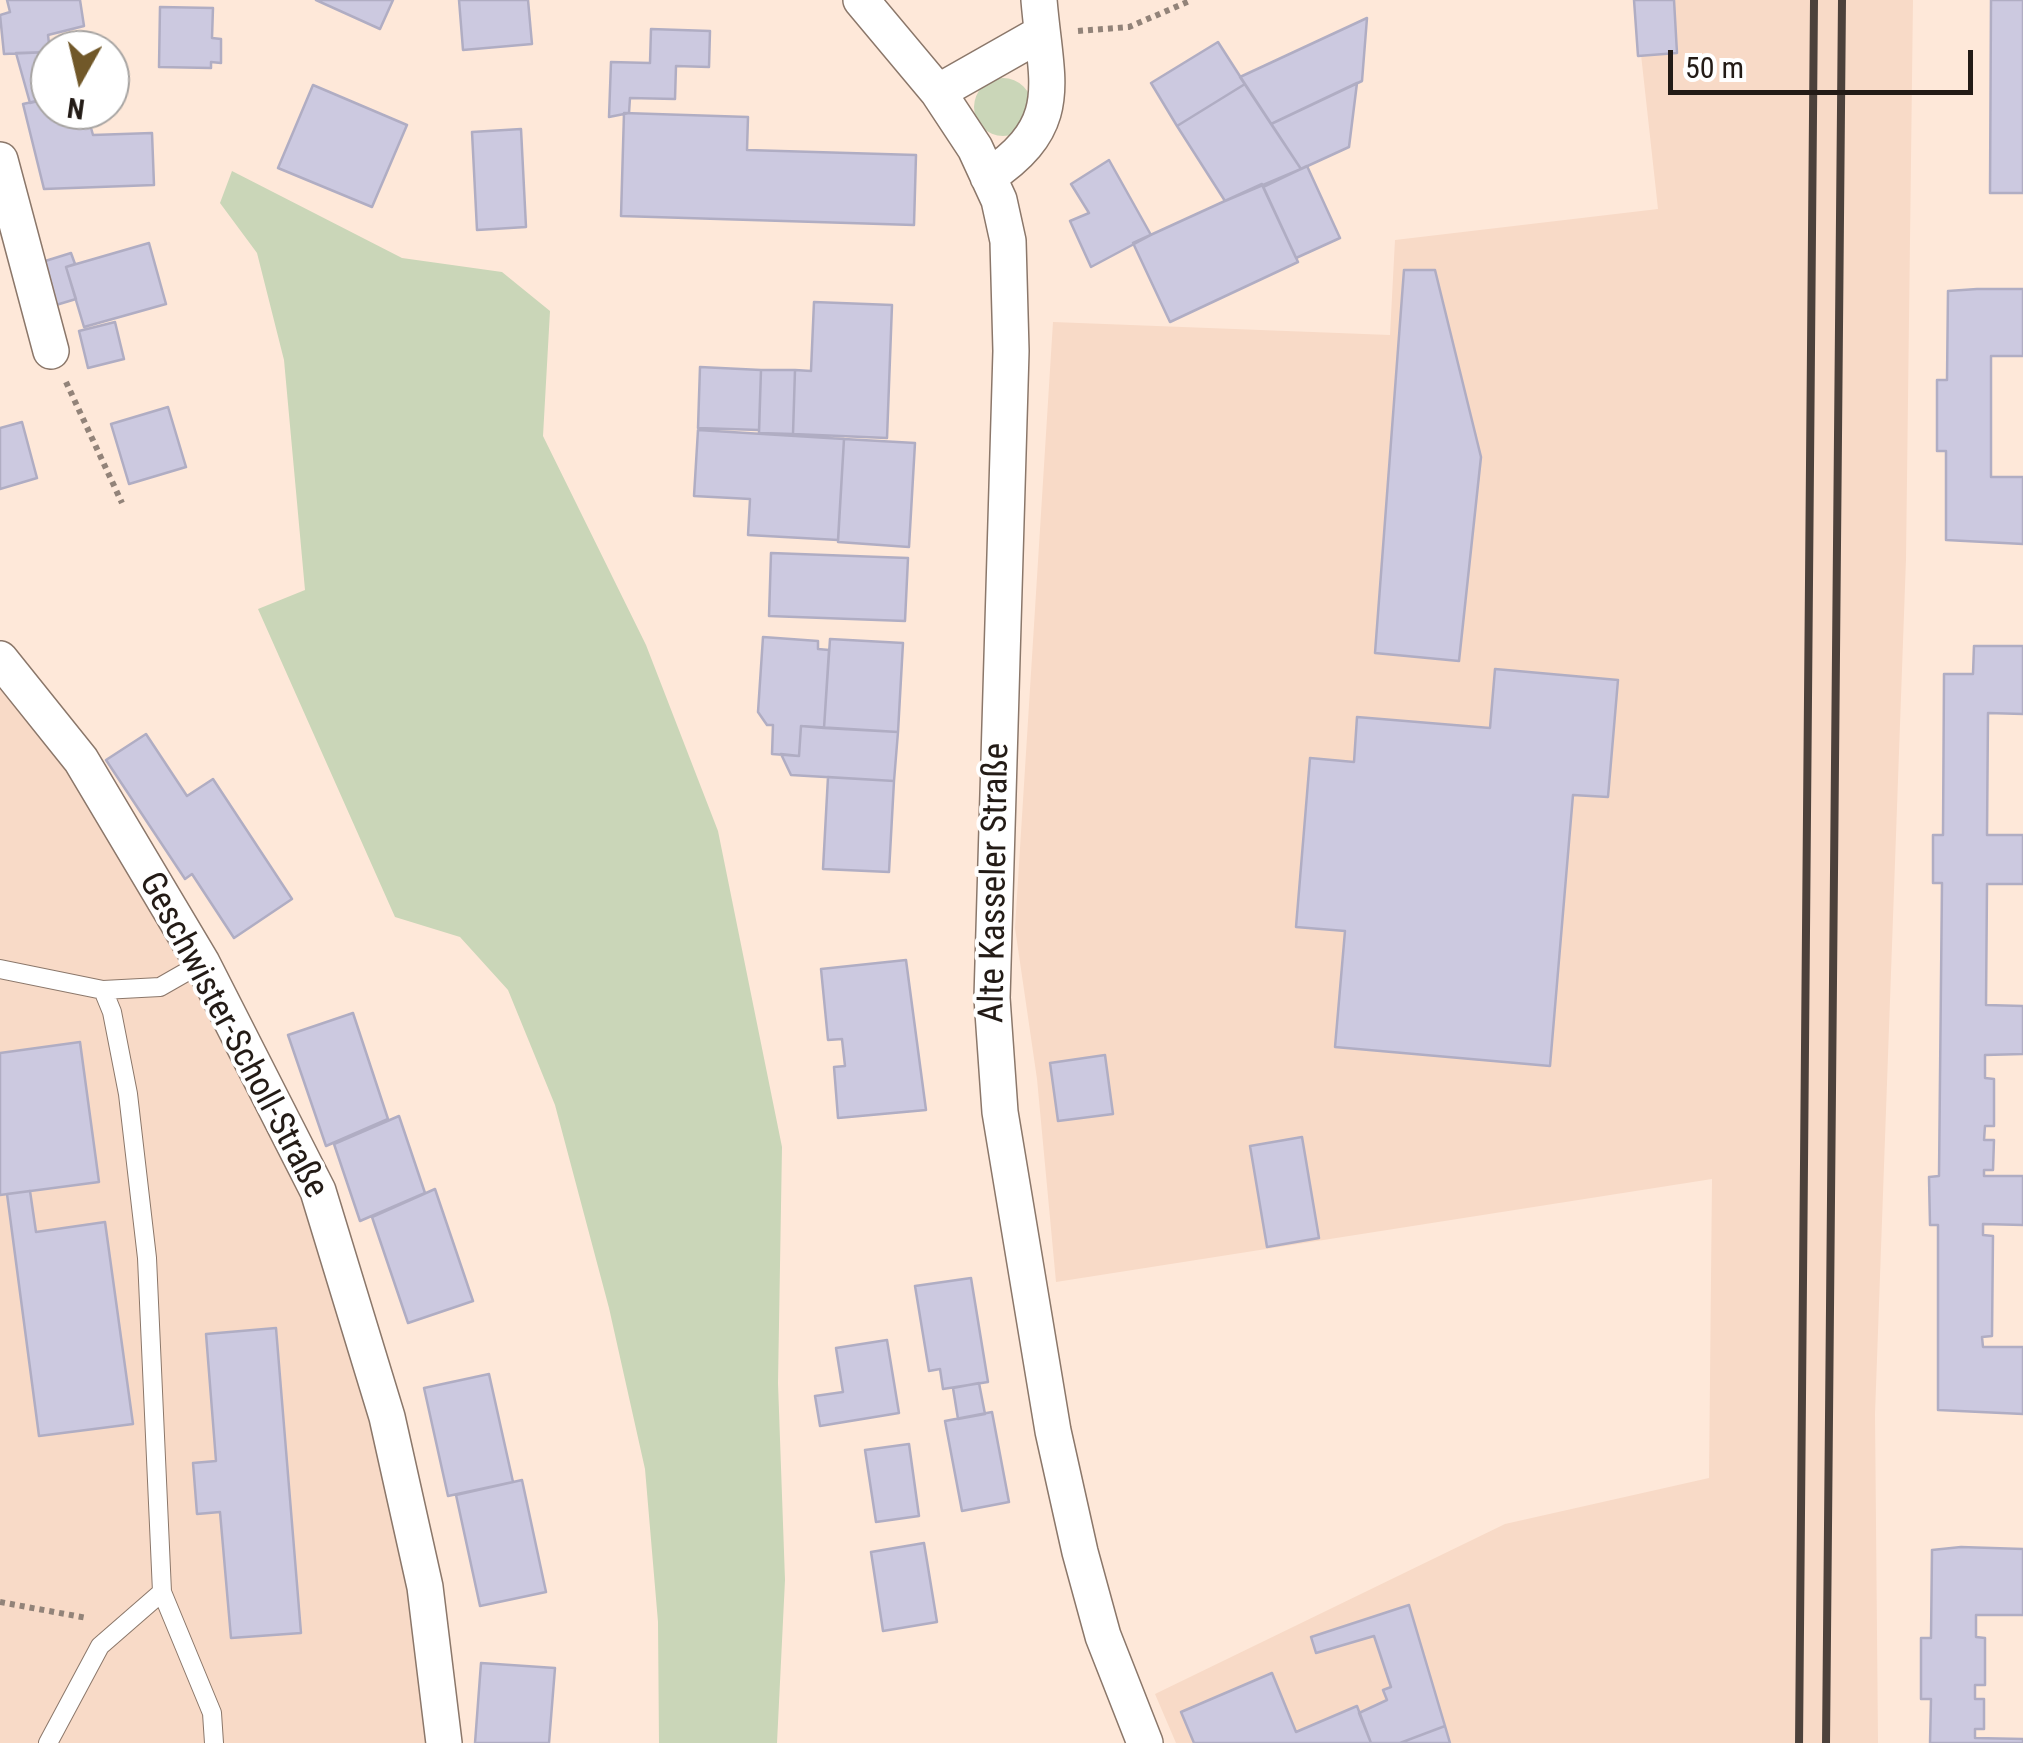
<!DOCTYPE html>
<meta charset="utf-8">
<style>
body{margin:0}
#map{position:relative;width:2023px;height:1743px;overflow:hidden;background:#fee8d9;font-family:"Roboto Condensed",sans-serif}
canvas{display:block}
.north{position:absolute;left:30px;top:30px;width:100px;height:100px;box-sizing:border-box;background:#fff;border:2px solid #a7a4a2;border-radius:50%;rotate:188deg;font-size:28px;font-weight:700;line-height:40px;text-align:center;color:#231b16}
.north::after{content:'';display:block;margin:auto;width:35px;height:45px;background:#715829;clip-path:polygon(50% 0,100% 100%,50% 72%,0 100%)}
.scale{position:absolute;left:1668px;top:50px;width:305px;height:45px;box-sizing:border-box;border:5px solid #231b16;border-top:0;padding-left:12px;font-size:30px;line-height:35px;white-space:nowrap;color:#231b16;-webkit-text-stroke:8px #fff;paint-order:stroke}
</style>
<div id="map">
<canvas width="2023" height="1743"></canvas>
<div class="north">N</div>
<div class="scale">50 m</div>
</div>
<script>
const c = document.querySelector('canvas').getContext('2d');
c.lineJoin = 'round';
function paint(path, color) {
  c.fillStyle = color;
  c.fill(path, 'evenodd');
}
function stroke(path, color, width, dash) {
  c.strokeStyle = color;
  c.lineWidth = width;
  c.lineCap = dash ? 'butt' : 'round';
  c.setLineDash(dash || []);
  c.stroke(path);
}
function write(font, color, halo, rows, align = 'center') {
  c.font = font + ' "Roboto Condensed",sans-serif';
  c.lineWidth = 8;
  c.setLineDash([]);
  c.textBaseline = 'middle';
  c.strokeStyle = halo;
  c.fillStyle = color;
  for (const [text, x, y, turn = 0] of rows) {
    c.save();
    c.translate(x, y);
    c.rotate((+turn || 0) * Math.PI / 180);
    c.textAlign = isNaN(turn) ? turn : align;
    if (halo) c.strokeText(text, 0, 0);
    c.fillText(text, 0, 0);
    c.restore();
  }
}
paint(new Path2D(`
 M1635 0H1913L1906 559 1875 1414 1878 1743H1176L1155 1694 1505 1524 1709 1478 1712 1179 1056 1282 1037 1079 1015 928 1053 322 1390 335 1395 240 1658 209Z
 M0 659 16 677 318 1191 444 1743H0Z`), '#f8dac7');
paint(new Path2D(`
 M974 107a29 29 0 1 1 58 0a29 29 0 1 1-58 0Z
 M232 171 402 258 502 272 550 311 543 436 646 645 718 831 782 1147 778 1383 785 1580 777 1743H659L658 1622 645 1469 609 1308 555 1105 508 990 460 937 395 917 258 609 305 590 284 360 257 253 220 203Z`), '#cad6b8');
const building = new Path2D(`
 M7 0H80L84 26 48 35 50 52 4 54 0 15 10 12Z
 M316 0H393L380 29Z
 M459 0H528L532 44 463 50Z
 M1634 0H1674L1677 53 1638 56Z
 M1991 0H2023V193H1990Z
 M160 7 213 8 212 38 221 39V63L211 62V68L159 67Z
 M1367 18 1362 81 1271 124 1240 77Z
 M651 29 710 31 709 67 676 66 675 99 630 98 629 113 609 117 611 62 650 63Z
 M1218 42 1245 84 1177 126 1151 83Z
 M50 52V98L30 103 16 53Z
 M1357 83 1349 147 1301 169 1271 124Z
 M1245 84 1301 169 1225 201 1177 126Z
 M313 85 407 125 372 207 278 168Z
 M50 98V110H86L93 135 152 133 154 185 44 189 23 104Z
 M624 113 748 117 747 150 916 155 914 225 621 216Z
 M521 129 526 227 477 230 472 132Z
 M1109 160 1151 235 1091 267 1070 221 1089 213 1071 184Z
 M1307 166 1340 238 1296 258 1263 187Z
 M1262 184 1298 262 1170 322 1133 243Z
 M149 243 166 304 84 327 66 267Z
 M71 253 75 264 66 267 76 299 56 305 42 262Z
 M1404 270H1435L1481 457 1459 661 1375 653Z
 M1977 289H2023V356H1991V477H2023V544L1946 540V451H1937V380H1947L1948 291Z
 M814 302 892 305 887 438 793 434 795 370 811 371Z
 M115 322 124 359 88 368 79 331Z
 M700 367 761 370 759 430 698 428Z
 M761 370H795L793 434 759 433Z
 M168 407 186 467 129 484 111 424Z
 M22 422 37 478 0 489V428Z
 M698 430 844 439 838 540 748 535 750 499 694 496Z
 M844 439 915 443 909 547 838 542Z
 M771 553 908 558 905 621 769 616Z
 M763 637 818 641V649L829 650 824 728 801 726 799 756 772 754 773 725H767L758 712Z
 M830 639 903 643 898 732 824 728Z
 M1974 646H2023V714L1988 713 1987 835H2023V884H1987L1986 1005 2023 1006V1054L1985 1055V1078L1994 1079V1126H1985L1984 1140H1994L1993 1170H1984V1176H2023V1225L1983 1224V1235L1993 1236 1992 1336 1982 1337 1983 1347H2023V1414L1938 1410V1225H1930L1929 1177 1939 1176 1942 883H1933V835H1943L1944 674H1973Z
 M1495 669 1618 680 1608 797 1573 795 1550 1066 1335 1047 1345 931 1296 927 1310 758 1354 762 1357 717 1490 728Z
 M801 726 898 732 894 781 791 775 781 754 799 756Z
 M146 734 187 796 213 779 292 899 234 938 192 874 185 879 106 760Z
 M828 777 894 781 889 872 823 869Z
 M906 960 926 1110 838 1118 834 1067 845 1066 842 1039 828 1040 821 969Z
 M353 1013 388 1119 326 1146 288 1035Z
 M80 1042 99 1182 0 1195V1053Z
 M1105 1055 1113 1114 1058 1121 1050 1063Z
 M399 1116 425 1193 360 1221 334 1144Z
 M1302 1137 1319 1238 1267 1247 1250 1146Z
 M435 1189 473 1301 408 1323 372 1217Z
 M30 1191 36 1232 105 1222 133 1424 39 1436 7 1194Z
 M971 1278 988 1382 943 1389 940 1369 929 1371 915 1286Z
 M276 1328 301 1633 231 1638 220 1512 197 1514 193 1463 216 1461 206 1334Z
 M887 1340 899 1413 820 1426 815 1396 843 1392 836 1348Z
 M489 1374 513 1482 448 1496 424 1388Z
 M979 1383 985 1414 958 1419 953 1388Z
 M992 1412 1009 1502 962 1511 945 1421Z
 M909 1444 919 1516 876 1522 865 1450Z
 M522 1480 546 1592 480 1606 456 1495Z
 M924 1543 937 1622 883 1631 871 1552Z
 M1961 1547 2023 1549V1615H1976V1637L1985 1638V1685H1975V1699H1984V1729H1975V1738L2023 1739V1743H1930L1931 1699H1921V1638H1931L1932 1550Z
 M1409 1605 1445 1726 1400 1743H1371L1359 1713 1387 1700 1383 1690 1391 1687 1374 1636 1316 1653 1311 1637Z
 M481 1663 555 1668 549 1743H475Z
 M1272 1673 1296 1732 1357 1706 1371 1743H1194L1181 1712Z
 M1445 1726 1450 1743H1400Z`);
paint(building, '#ccc9e0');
stroke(building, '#b0adc3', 2.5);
const service = new Path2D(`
 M0 969 103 990 160 987 202 963
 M103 990 112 1012 128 1094 147 1258 162 1592 212 1713 214 1743
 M48 1743 100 1646 162 1592`);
const minor = new Path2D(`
 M861 0 938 92 975 148 999 200 1008 241 1011 351 992 998 1000 1112 1053 1431 1080 1552 1103 1636 1145 1743
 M938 92 1042 33
 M0 160 51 351
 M988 177C1067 124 1046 84 1039 0
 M0 659 81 760 202 963 318 1191 387 1417 425 1587 444 1743`);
stroke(service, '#8b776a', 20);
stroke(minor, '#8b776a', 38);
stroke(new Path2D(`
 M1078 31 1129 27 1192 0
 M66 382 122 503
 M0 1602 87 1618`), '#928379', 6, [5, 5]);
stroke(service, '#fff', 18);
stroke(minor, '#fff', 35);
stroke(new Path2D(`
 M1799 1743 1814 0
 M1826 1743 1842 0`), '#4c413b', 8);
write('35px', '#231b16', '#fff', [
 ["Alte Kasseler Straße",996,883,-89],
 ["Geschwister-Scholl-Straße",232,1036,62]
]);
</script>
